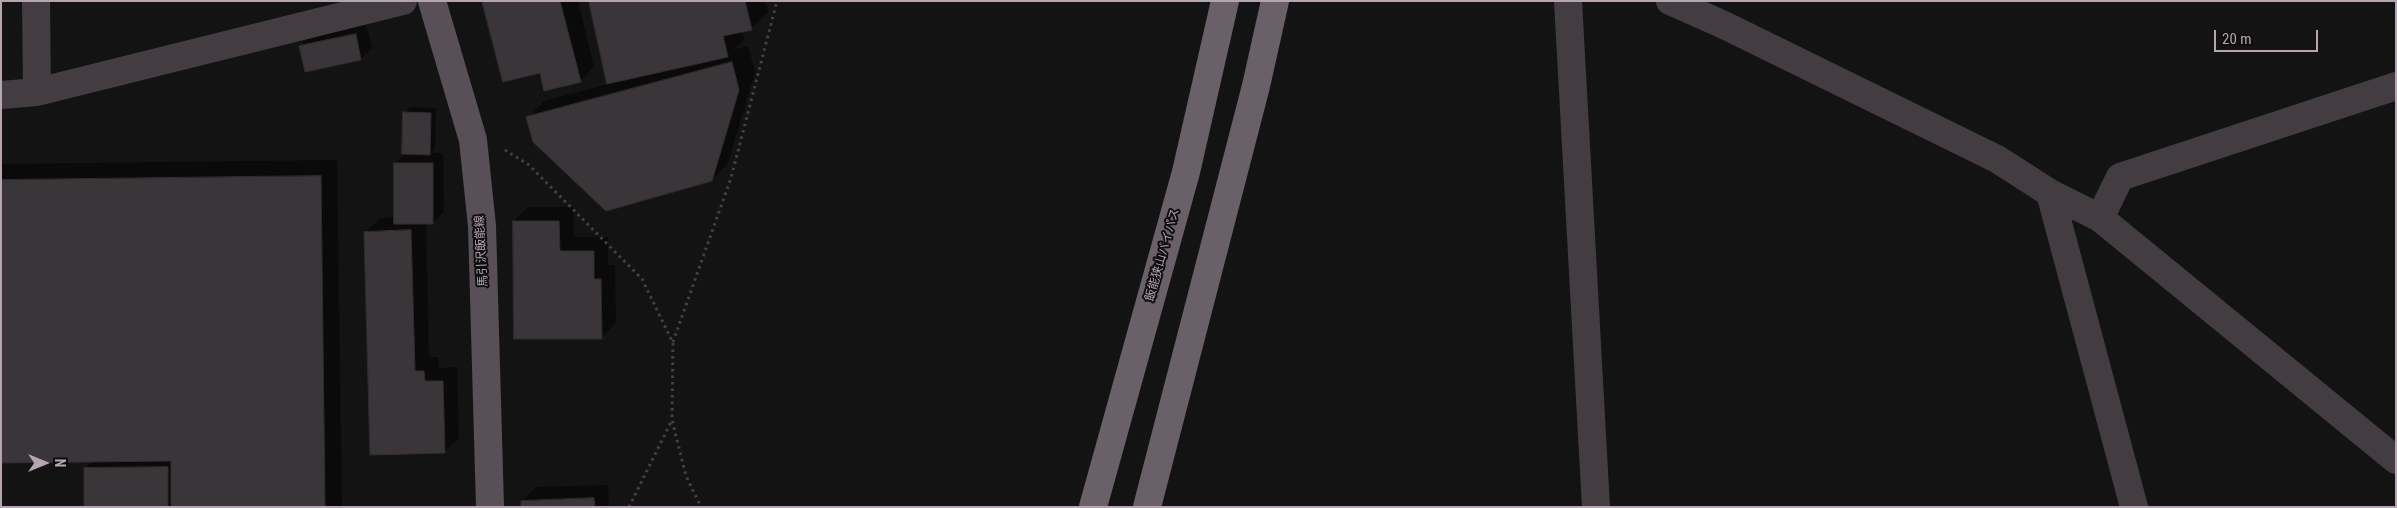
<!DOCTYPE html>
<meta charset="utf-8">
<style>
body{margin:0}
#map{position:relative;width:2397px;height:508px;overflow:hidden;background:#141314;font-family:"Roboto Condensed",sans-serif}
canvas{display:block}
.frame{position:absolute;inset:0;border:2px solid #b4a5b1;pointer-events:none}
.north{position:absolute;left:20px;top:438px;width:50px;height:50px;-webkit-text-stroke:4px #0f0e0f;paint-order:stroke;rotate:90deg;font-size:14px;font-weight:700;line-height:20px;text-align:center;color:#b4a5b1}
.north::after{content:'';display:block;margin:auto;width:18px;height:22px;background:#b4a5b1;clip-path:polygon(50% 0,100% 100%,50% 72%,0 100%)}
.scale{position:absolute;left:2214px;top:30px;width:104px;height:22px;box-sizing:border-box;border:2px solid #b4a5b1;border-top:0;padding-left:6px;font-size:15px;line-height:18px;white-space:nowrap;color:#b4a5b1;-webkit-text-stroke:4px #0f0e0f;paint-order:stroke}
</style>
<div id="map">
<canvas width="2397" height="508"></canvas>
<div class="frame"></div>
<div class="north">N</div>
<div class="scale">20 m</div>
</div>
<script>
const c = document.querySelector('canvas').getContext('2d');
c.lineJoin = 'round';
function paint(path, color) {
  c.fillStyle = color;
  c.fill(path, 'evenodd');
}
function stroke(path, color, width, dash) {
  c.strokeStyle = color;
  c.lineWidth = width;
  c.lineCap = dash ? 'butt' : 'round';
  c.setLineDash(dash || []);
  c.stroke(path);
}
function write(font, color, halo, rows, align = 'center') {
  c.font = font + ' "Roboto Condensed","Noto Sans JP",sans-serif';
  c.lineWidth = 4;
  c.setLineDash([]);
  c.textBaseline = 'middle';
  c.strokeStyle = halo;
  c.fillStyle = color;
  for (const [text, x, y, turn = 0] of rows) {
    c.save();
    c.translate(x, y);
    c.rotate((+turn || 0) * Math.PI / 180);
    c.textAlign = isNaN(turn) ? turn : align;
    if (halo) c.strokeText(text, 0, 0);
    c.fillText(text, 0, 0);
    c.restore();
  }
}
paint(new Path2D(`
 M484 1H578L594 67 580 81 541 71Z
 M590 1H765L768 12 751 29 742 31 744 40 733 50 748 46 755 72 728 163 712 180 528 118 544 101 608 84Z
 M366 24 372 48 361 59 306 71 300 46 311 35Z
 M410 107 436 108 435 148 431 153H443L444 212 433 222H426L429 357H438L439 368 457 367 459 438 444 452 371 454 366 232 380 218 395 217V164L405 153 404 113Z
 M337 160 342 507H85V468L93 461 1 462V164Z
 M528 207H573L574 237H608V265H615L616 323 601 338 514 221Z
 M608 485 609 507H522V501L536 487Z`), '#0007');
const building = new Path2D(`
 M482 1H560L581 82 544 91 540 73 503 82Z
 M589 1H745L752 30 723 36 728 57 607 84Z
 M356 34 361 60 305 72 299 46Z
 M732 62 739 90 712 181 606 211 533 142 526 117Z
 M403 112 431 113 430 155 402 154Z
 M394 163H433V224H394Z
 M321 176 325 507H171V461L1 463V180Z
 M513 221H559L560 251H594V279H601L602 339H514Z
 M411 230 415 371H424L425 381H443L445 453 370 455 364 232Z
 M168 467V507H84V468Z
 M594 498 595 507H521V501Z`);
paint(building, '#393538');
stroke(building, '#302d2f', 1);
stroke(new Path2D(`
 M505 150 529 165 642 279 673 343 672 420 686 476 701 507
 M673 342 731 178 777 1
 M629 507 672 420`), '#474046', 3, [2.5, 4]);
stroke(new Path2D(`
 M36 1 37 92
 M1568 1 1596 507
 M1670 1 1724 25 1997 159 2050 193 2100 218 2396 460
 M1 95 37 92 403 1
 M2050 193 2134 507
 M2100 218 2120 177 2396 86`), '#433d42', 28);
stroke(new Path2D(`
 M432 1 473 140 482 226 490 507`), '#585056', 28);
stroke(new Path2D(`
 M1093 507 1186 172 1225 1
 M1147 507 1256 86 1275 1`), '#6a6068', 28);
write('12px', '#b4a5b1', '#0f0e0f', [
 ["馬引沢飯能線",482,251,-93],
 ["飯能狭山バイパス",1163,255,-74]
]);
</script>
